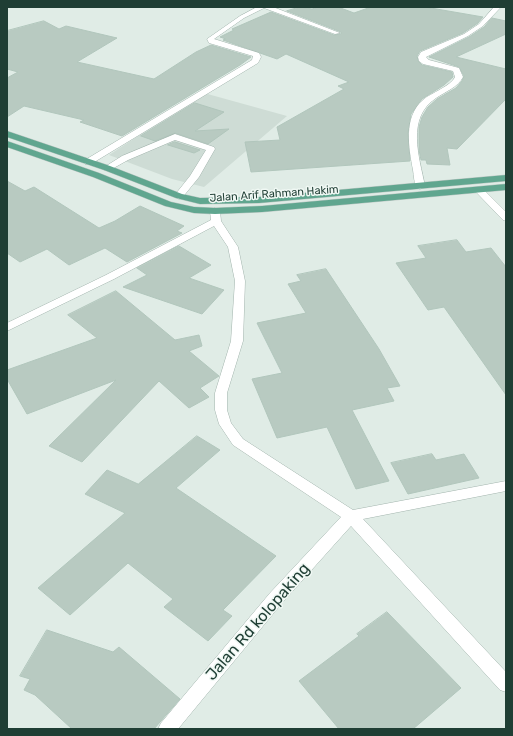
<!DOCTYPE html>
<style>
body{margin:0}
#map{position:relative;width:513px;height:736px;overflow:hidden;background:#e0ece6;font-family:Rubik,sans-serif}
canvas{display:block}
.frame{position:absolute;inset:0;border:8px solid #1f3e34;pointer-events:none}
</style>
<div id="map">
<canvas width="513" height="736"></canvas>
<div class="frame"></div>
</div>
<script>
const c = document.querySelector('canvas').getContext('2d');
c.lineJoin = 'round';
function paint(path, color) {
  c.fillStyle = color;
  c.fill(path, 'evenodd');
}
function stroke(path, color, width, dash) {
  c.strokeStyle = color;
  c.lineWidth = width;
  c.lineCap = dash ? 'butt' : 'round';
  c.setLineDash(dash || []);
  c.stroke(path);
}
function write(font, color, halo, rows, align = 'center') {
  c.font = font + ' Rubik,sans-serif';
  c.lineWidth = 3;
  c.setLineDash([]);
  c.textBaseline = 'middle';
  c.strokeStyle = halo;
  c.fillStyle = color;
  for (const [text, x, y, turn = 0] of rows) {
    c.save();
    c.translate(x, y);
    c.rotate((+turn || 0) * Math.PI / 180);
    c.textAlign = isNaN(turn) ? turn : align;
    if (halo) c.strokeText(text, 0, 0);
    c.fillText(text, 0, 0);
    c.restore();
  }
}
paint(new Path2D(`
 M204 93 287 116 204 187 172 179 109 155Z`), '#cedcd5');
const building = new Path2D(`
 M300 7 312 9 318 7H338L354 13 371 7H425L483 17 478 23 463 33 420 51 417 56 418 61 422 65 452 72 453 77 444 85 422 99 411 114 408 133 410 161 251 172 245 142 280 140 277 127 344 89 338 86 349 82 286 54 277 59 223 40 226 39 220 37 234 30 232 29 271 12 334 35 341 34V32L287 11Z
 M492 18 506 21V34L456 57 506 69V99L457 149 447 148 450 165 427 164 426 160H421L419 150V127L422 117 428 107 437 99 456 88 462 81 464 76 459 67 429 57 469 37 484 27Z
 M44 21 59 29 66 26 117 38 77 62 154 79 196 52 211 45 251 57 240 65 122 136 80 122 84 120 24 106 7 117V78L18 72 7 69V31Z
 M195 103 224 112 195 131 229 129 208 144 175 133 155 141 141 136Z
 M175 142 200 150 194 153 168 145Z
 M7 181 25 191 34 187 99 228 115 221 140 206 184 226 177 231 182 233 127 262 105 248 69 265 47 249 20 262 7 253Z
 M457 240 466 252 491 248 506 267V395L444 307 428 310 396 263 426 258 418 246Z
 M179 246 211 265 189 278 224 290 202 314 123 287 147 275 137 268Z
 M326 269 379 349 400 386 387 388 394 401 352 410 389 481 356 489 327 427 277 438 252 379 282 373 257 323 306 313 288 284 301 281 297 275Z
 M116 291 175 340 199 335 202 346 189 351 219 376 200 388 209 397 189 408 159 381 82 462 49 446 116 380 27 414 7 379V370L97 338 68 315Z
 M197 436 220 450 176 488 276 556 223 610 232 616 208 641 164 607 173 599 128 563 70 615 38 588 125 513 85 494 107 470 138 484Z
 M432 454 436 460 464 454 479 478 408 494 391 463Z
 M387 612 461 688 413 729H339L299 681 359 636 357 634Z
 M47 630 113 652 119 647 180 699 154 729H72L35 695 24 690 30 679 20 676Z`);
paint(building, '#b8cac1');
stroke(building, '#b1c6bc', 1);
const minor = new Path2D(`
 M257 7H273L340 33 335 34 264 8 244 18 214 39 259 53 261 57 258 63 91 164H85L84 162 85 160 252 60 253 56 209 43 207 39 240 16Z
 M494 7H501L483 26 468 36 426 57 429 60 459 68 463 77C458 87 445 92 436 98 406 118 419 156 425 186L420 189 417 188C414 183 414 176 413 170 409 148 403 117 423 100 431 93 451 86 455 77L453 71 423 64 419 61 418 57 421 52 464 34 479 24Z
 M175 134 214 147 215 149 199 177 182 198 179 199 174 196 190 176 206 150 175 140 128 160 110 170H104L103 168 122 156Z
 M479 187 482 188 506 212V221L503 220 476 192 474 190 476 188Z
 M215 208 220 211 221 221 238 247 245 281 243 341 227 393V410L231 423 243 439 353 510 506 481V491L363 519 506 672V692L500 690 351 526 282 603 178 729H158L161 723 270 593 341 517 233 445 219 424 215 410V393L231 341 235 281 228 247 214 226 114 279 7 331V323L106 275 211 220 210 211Z`);
const major = new Path2D(`
 M7 131 110 166 182 194 200 198 259 197 506 175V181L259 203 200 204 176 198 104 170 7 137Z
 M7 141 99 173 171 202 194 207 215 208 262 206 506 184V190L262 212 215 214 194 213 165 206 93 177 7 147Z`);
stroke(minor, '#a2b4ad', 1);
stroke(major, '#c0c9c6', 1);
paint(minor, '#fff');
paint(major, '#60a68f');
write('11px', '#1f3e34', '#f0f8f4', [
 ["Jalan Arif Rahman Hakim",274,194,-4]
]);
write('16px', '#1f3e34', '#f0f8f4', [
 ["Jalan Rd kolopaking",258,622,-49]
]);
</script>
